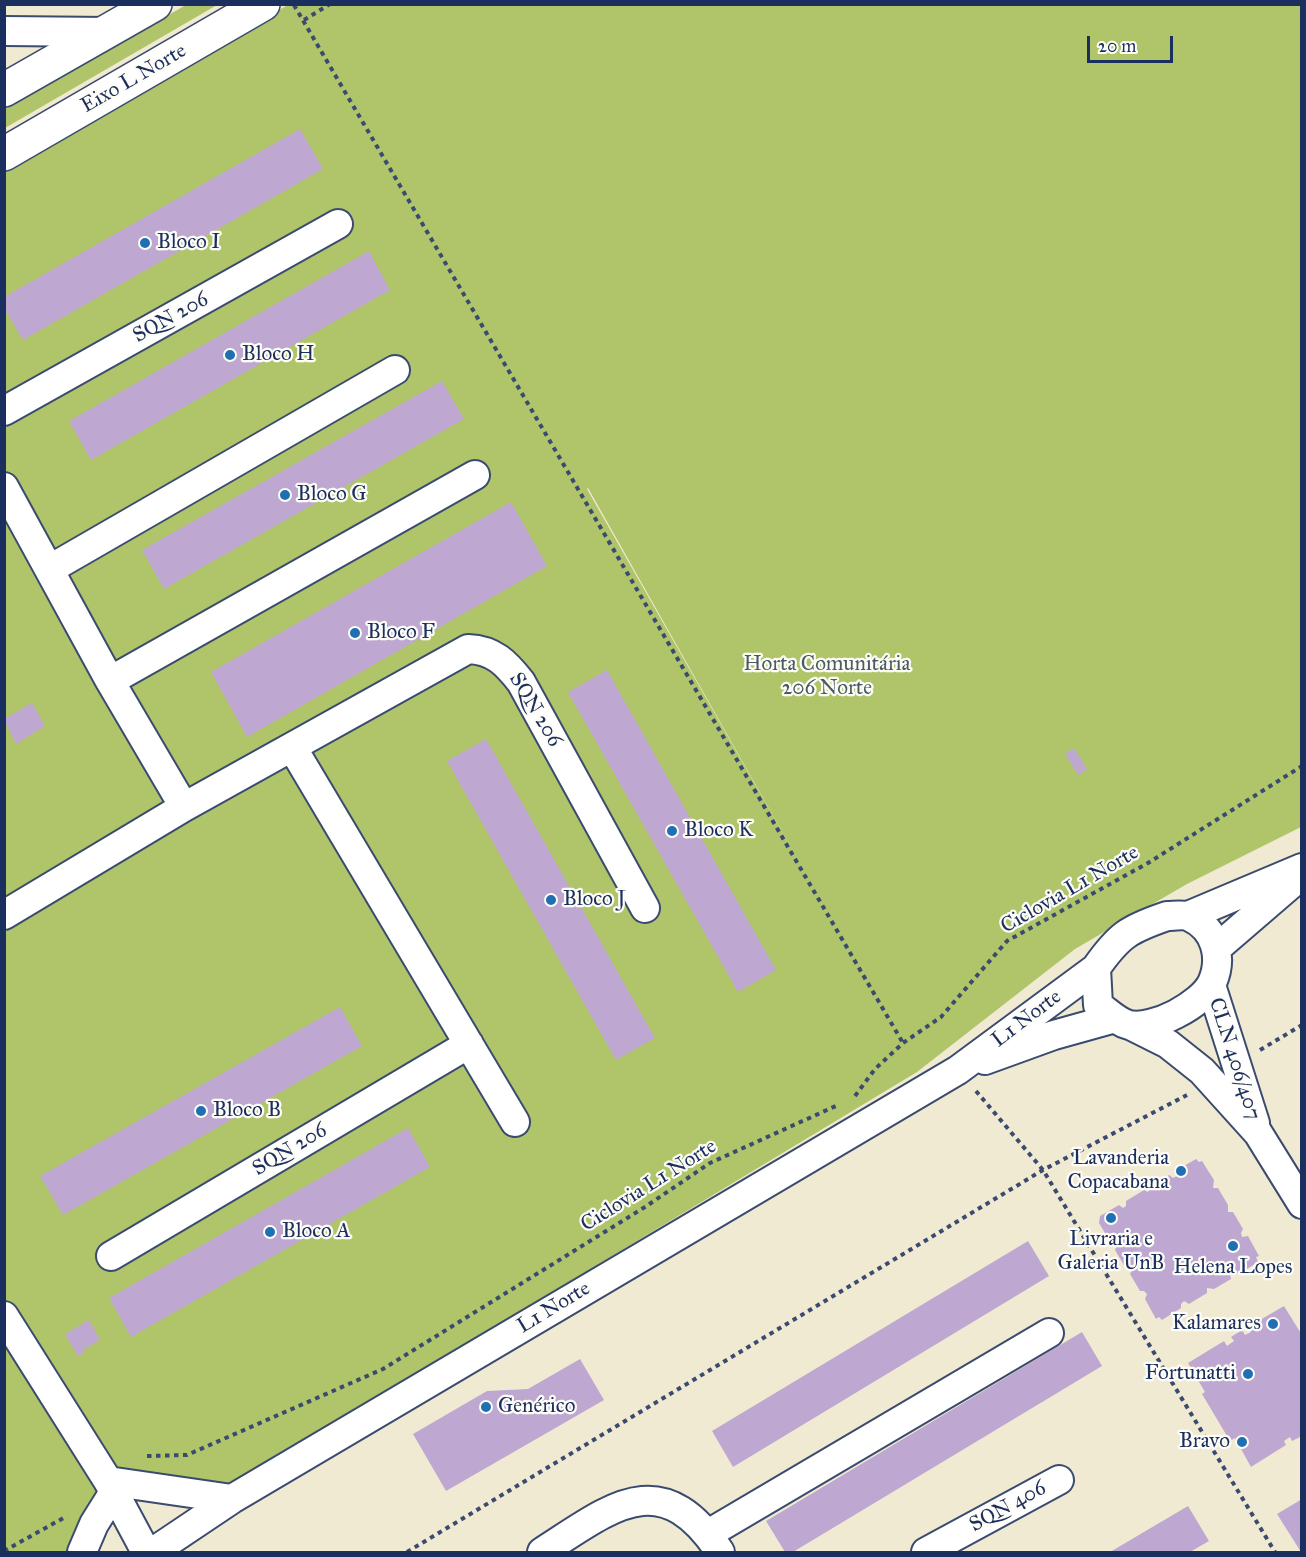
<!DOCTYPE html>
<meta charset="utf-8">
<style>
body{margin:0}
#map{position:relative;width:1306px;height:1557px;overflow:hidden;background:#f1ead2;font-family:"IM FELL Great Primer",serif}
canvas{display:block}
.frame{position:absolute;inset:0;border:6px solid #1b2f5e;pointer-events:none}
.scale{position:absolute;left:1087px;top:36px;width:86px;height:27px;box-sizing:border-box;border:3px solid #1b2f5e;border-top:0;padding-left:8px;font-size:18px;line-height:21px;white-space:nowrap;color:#1b2f5e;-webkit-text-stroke:4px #fdfcf7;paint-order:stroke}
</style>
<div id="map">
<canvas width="1306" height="1557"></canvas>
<div class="frame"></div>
<div class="scale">20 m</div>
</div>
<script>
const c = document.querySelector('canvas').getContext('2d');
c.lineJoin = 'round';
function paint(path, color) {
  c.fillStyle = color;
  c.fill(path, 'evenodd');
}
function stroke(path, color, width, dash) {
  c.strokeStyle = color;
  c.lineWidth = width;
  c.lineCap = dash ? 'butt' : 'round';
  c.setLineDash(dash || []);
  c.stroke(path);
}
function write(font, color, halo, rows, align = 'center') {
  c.font = font + ' "IM FELL Great Primer",serif';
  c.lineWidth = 4.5;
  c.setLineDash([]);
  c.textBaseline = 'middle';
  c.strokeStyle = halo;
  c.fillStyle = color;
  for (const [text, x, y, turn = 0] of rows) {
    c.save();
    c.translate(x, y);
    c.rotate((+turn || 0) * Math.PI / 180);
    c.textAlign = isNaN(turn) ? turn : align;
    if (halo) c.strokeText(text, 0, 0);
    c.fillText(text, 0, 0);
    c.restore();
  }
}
paint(new Path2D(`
 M186 5H217L5 128 4 108Z
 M288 5H1301V827L1187 884 1075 949 917 1072 229 1487 125 1477 74 1552H5L4 164ZM588 488 806 874 587 489Z`), '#b0c569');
paint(new Path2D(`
 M300 129 323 169 23 340 4 308V297Z
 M369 251 390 290 91 460 69 421Z
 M442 381 464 419 164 589 142 550Z
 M511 502 547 566 247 737 211 672Z
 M607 670 776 970 738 992 568 692Z
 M32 703 45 726 16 744 4 719Z
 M486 739 655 1038 616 1060 447 761Z
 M1074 748 1087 769 1078 775 1065 754Z
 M340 1007 362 1046 63 1215 40 1176Z
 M408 1128 430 1167 131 1337 109 1298Z
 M1196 1159 1199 1162 1202 1161 1214 1180 1213 1188H1218L1228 1205V1212H1233L1243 1229 1241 1233 1242 1237 1248 1236 1259 1256 1256 1257 1258 1262 1239 1274 1234 1272 1230 1275 1231 1279 1214 1289 1207 1288V1293L1189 1304 1184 1301 1181 1304V1308L1162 1320 1159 1317 1156 1319 1145 1299 1147 1294 1144 1291H1140L1130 1274 1132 1270 1125 1267 1115 1250 1117 1245 1111 1243 1099 1223 1100 1216 1119 1205 1123 1208 1126 1206V1201L1144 1190 1148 1192 1152 1185 1169 1175 1173 1178 1177 1176V1170Z
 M1028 1241 1049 1276 733 1467 712 1431Z
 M1284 1306 1302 1335V1436L1292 1441 1290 1437 1284 1441 1286 1445 1251 1467 1235 1438 1230 1441 1202 1394 1205 1392 1188 1363 1224 1341 1227 1346 1234 1341 1231 1337 1242 1330 1245 1335 1251 1332 1248 1327Z
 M89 1320 100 1340 83 1350 84 1353 78 1356 65 1334Z
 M1082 1332 1102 1366 793 1552H785L766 1521Z
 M580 1359 604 1400 446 1491 413 1434 487 1391 528 1389Z
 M1302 1499V1552H1301L1277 1514Z
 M1188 1506 1209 1541 1190 1552H1110Z`), '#bea8d1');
const minor = new Path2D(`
 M4 31 109 32
 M4 411 338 224
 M4 487 110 681 184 807
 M50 569 395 370
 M110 681 475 475
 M292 747 515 1122
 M4 915 184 807 468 649C494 650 506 663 521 682L645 908
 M1167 916C1174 916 1184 914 1190 917 1216 929 1223 958 1212 983 1201 1005 1154 1030 1129 1025 1117 1022 1108 1012 1098 1005L1096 968C1119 935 1129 929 1167 916Z
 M1188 916 1302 868
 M1217 948 1297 879
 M1211 985 1255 1123
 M1130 1025 1168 1044 1202 1071 1258 1133 1302 1204
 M985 1060 1054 1035 1115 1018
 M111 1256 469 1044
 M4 1316 108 1481 146 1552
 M108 1481 232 1499
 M708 1534 1049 1333
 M82 1552 94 1524 114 1492
 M153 1552 232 1499 958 1070 1096 968
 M542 1552C611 1508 661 1463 720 1552
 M926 1552 1059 1480`);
const major = new Path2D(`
 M4 90 155 4
 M4 154 263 4`);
stroke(minor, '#3b4b6f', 32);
stroke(major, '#3b4b6f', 36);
stroke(new Path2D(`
 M294 5 903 1043
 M304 20 330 4
 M1260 1050 1302 1025
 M976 1091 1043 1170 1275 1552
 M855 1096 875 1069 903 1043 941 1017 1007 941 1148 863 1302 766
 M147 1456 187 1455 383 1369 645 1207 710 1163 838 1105
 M4 1551 67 1516
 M407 1552 1043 1170 1187 1095`), '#3b4b6f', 4, [4.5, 4.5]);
stroke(minor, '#fff', 28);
stroke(major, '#fff', 33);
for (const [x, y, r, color] of [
 [145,243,6,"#1f6fb2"],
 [230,355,6,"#1f6fb2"],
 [285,495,6,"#1f6fb2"],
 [355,633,6,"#1f6fb2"],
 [672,831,6,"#1f6fb2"],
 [551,900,6,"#1f6fb2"],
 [201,1111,6,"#1f6fb2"],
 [1181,1171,6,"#1f6fb2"],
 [1111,1218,6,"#1f6fb2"],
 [270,1232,6,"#1f6fb2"],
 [1233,1246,6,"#1f6fb2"],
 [1273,1324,6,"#1f6fb2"],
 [1248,1374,6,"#1f6fb2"],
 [486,1407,6,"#1f6fb2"],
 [1242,1442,6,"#1f6fb2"]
]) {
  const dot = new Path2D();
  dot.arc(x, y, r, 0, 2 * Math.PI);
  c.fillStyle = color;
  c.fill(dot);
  stroke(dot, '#fdfcf7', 2);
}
write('21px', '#1b2f5e', '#fdfcf7', [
 ["Eixo L Norte",134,79,-30],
 ["SQN 206",171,318,-29],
 ["SQN 206",535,710,59],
 ["Ciclovia L1 Norte",1070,890,-30],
 ["L1 Norte",1027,1019,-37],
 ["CLN 406/407",1234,1059,72],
 ["SQN 206",290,1150,-31],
 ["Ciclovia L1 Norte",649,1186,-32],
 ["L1 Norte",554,1308,-31],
 ["SQN 406",1008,1507,-29]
]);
write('21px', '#1b2f5e', '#fdfcf7', [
 ["Bloco I",157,243],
 ["Bloco H",242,355],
 ["Bloco G",297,495],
 ["Bloco F",367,633],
 ["Bloco K",684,831],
 ["Bloco J",563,900],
 ["Bloco B",213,1111],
 ["Lavanderia",1169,1159,"right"],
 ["Copacabana",1169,1183,"right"],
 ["Bloco A",282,1232],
 ["Livraria e",1111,1240,"center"],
 ["Galeria UnB",1111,1264,"center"],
 ["Helena Lopes",1233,1268,"center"],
 ["Kalamares",1261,1324,"right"],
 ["Fortunatti",1236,1374,"right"],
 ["Genérico",498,1407],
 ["Bravo",1230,1442,"right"]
], 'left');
write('21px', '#485c61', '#fdfcf7', [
 ["Horta Comunitária",827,665],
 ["206 Norte",827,689]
]);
</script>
